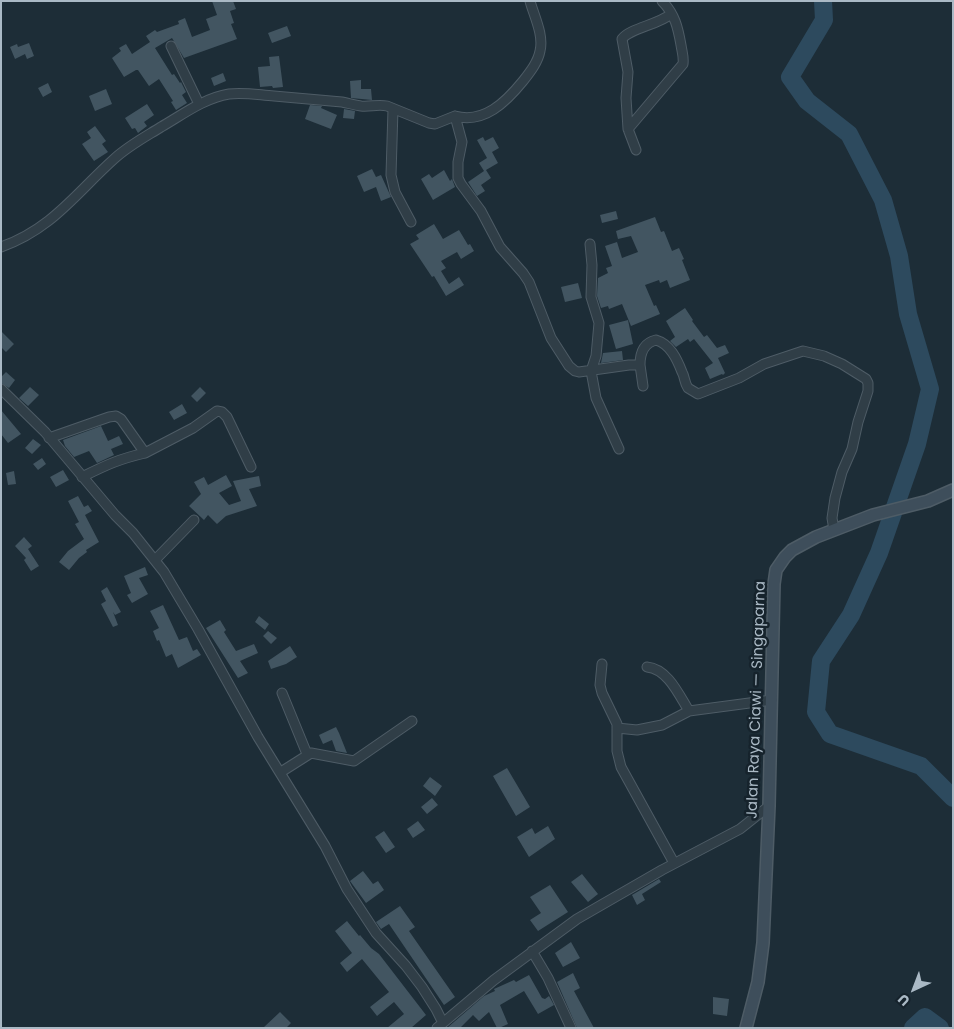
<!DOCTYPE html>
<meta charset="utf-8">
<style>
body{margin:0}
#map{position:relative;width:954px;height:1029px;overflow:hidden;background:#1d2d37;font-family:Poppins,sans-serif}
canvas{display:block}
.frame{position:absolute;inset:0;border:2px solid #aab9c5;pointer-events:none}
.north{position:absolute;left:889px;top:964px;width:50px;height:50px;-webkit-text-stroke:4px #16232c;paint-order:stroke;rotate:223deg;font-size:14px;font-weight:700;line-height:20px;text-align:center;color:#aab9c5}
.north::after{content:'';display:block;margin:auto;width:18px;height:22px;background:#aab9c5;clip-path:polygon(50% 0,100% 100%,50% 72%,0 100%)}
</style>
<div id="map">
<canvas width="954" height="1029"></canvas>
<div class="frame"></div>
<div class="north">U</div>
</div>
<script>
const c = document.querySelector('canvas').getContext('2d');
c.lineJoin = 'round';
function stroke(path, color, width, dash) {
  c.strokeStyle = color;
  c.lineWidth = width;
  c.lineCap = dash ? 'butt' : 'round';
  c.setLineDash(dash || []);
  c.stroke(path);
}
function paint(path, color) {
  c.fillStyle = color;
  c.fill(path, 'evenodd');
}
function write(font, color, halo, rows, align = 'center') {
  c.font = font + ' Poppins,sans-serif';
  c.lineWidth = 5;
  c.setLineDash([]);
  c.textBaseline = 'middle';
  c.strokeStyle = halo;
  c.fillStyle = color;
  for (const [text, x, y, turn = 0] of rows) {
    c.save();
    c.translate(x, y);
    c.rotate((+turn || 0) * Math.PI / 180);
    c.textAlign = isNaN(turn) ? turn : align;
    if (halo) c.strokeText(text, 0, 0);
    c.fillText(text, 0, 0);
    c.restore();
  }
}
stroke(new Path2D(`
 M823 1 824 20 790 77 807 101 849 134 883 200 899 256 908 314 930 389 917 444 879 553 851 615 821 661 816 712 830 734 921 766 953 798
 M913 1028 925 1017 940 1028`), '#2d4a5e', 18);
paint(new Path2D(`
 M212 1H233L236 9 230 11 234 23 231 24 237 39 184 58 172 38 155 48 172 75 174 74 180 83 181 82 186 92 182 95 187 103 176 110 171 102 173 101 159 79 149 86 138 70H136L124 77 112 58 121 51 119 48 126 44 132 54 150 42 146 36 155 30 157 32 179 24 178 21 185 18 192 37 210 30 206 19 217 15Z
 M287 26 291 36 272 43 268 33Z
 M29 43 34 56 27 59 25 54 15 59 10 47 17 44 18 47Z
 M279 56 283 87 273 88 272 86 260 87 258 67 270 66 269 57Z
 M223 73 226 81 214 86 211 78Z
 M361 80V89H371L372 100 351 98 350 81Z
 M48 83 52 92 43 97 38 88Z
 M106 89 112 104 95 111 89 96Z
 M147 104 154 115 144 122 147 126 138 133 135 128 132 129 125 118Z
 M310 105 322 106 321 108 337 115 331 129 305 119Z
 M344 109 355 111 354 119 343 118Z
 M95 126 106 141 102 144 108 152 94 161 82 144 91 138 87 132Z
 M483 137 485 141 493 137 499 148 492 152 498 163 486 170 491 178 481 185 485 191 477 196 468 182 484 171 479 163 487 158 477 140Z
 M372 169 376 177 381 175 391 197 381 201 376 187 364 192 357 176Z
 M444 170 450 181 452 179 455 187 433 200 421 179 429 174 432 178Z
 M616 211 618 219 602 223 600 215Z
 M655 217 661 232 664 231 672 251 679 248 684 259 682 260 690 280 670 288 667 280 660 283 659 280 645 285 654 306 656 305 660 314 631 326 622 304 609 309 608 306 601 308 597 296 598 278 608 273 606 268 612 266 605 246 617 242 622 258 638 252 631 236 618 239 616 231Z
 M434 224 443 239 459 230 468 245 470 244 474 251 461 259 457 252 441 261 446 268 441 271 449 284 459 277 464 285 446 296 434 276 432 277 410 244 419 239 416 235Z
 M578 283 582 298 565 302 561 287Z
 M685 308 693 320 692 321 704 337 707 335 717 348 725 345 729 353 718 358 725 373 723 375 722 374 710 379 705 368 713 363 694 339 690 342 688 339 676 347 670 341 675 337 666 321Z
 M628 320 633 344 616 349 609 325Z
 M1 331 14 344 6 352 1 347Z
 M622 351 623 360 601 363 603 353Z
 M6 372 15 380 9 388 1 383V377Z
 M30 387 39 395 28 406 19 398Z
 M200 387 206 393 197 402 191 396Z
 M182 404 187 413 174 420 169 412Z
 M1 410 21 434 8 443 1 434Z
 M101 426 108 441 119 436 123 444 111 449 114 455 97 463 89 451 74 457 65 446 63 440Z
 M33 439 41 445 32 454 25 448Z
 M42 458 46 464 38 470 33 464Z
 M63 470 69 480 56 487 50 477Z
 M14 471 16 484 8 485 6 473Z
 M226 475 232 486 219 493 229 505 241 501 233 481 259 476 261 486 249 489 257 506 226 516 217 524 208 515 204 520 189 506 201 494 194 482 204 477 208 485Z
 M78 496 84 507 88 505 92 511 85 515 99 542 86 550 87 552 79 558 69 570 59 562 68 551 84 539 75 524 79 522 68 501Z
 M24 537 32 546 28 549 39 566 31 571 24 560 26 558 15 546Z
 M145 567 148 575 139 578 148 594 132 603 127 595 131 593 124 576Z
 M107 587 121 612 115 615 113 612 118 625 113 627 101 604 106 601 101 591Z
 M163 605 179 640 187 637 193 651 197 649 201 655 178 668 172 654 166 657 159 640 157 641 153 631 159 628 150 611Z
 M259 616 269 624 265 630 255 622Z
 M220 620 226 630 224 632 236 651 254 644 258 653 240 661 248 673 238 678 206 628Z
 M268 631 277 638 271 644 263 636Z
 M290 646 297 657 286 664 271 669 268 661Z
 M336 727 339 733 347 753 336 751 332 740 323 744 319 735Z
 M507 768 530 807 516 816 493 776Z
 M430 777 442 786 435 796 423 786Z
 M432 798 438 805 427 814 421 807Z
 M418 821 425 830 413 838 407 829Z
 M548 826 555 839 529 857 517 837 532 828 535 834Z
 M384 831 395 847 386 853 375 837Z
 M363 871 373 884 378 881 384 890 366 903 350 881Z
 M582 874 598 894 588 902 571 882Z
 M659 879 661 882 642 894 645 900 637 905 632 895Z
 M550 885 568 912 538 931 530 920 541 913 530 897Z
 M400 906 415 927 409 931 455 997 444 1005 389 924 381 929 376 922Z
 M347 921 359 936 360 935 371 948 379 954 426 1015 411 1028H387L404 1014 394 1002 377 1016 370 1007 389 992 362 959 347 972 340 963 352 953 335 931Z
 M571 942 580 958 563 967 555 953Z
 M573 973 580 988 574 991 594 1028H577L557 982Z
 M529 975 542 998 545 999 549 996 554 1005 538 1014 524 991 500 1005 508 1024 499 1028H497L489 1012 479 1021 473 1015 460 1028H447L484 996 495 991 494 989 514 980 516 982Z
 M713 997 729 999 727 1016 713 1014Z
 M280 1012 291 1023 286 1028H263Z`), '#425561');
const minor = new Path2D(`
 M171 46 199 104
 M393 109 391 175 395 192 411 222
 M455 116C484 124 506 102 523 81 530 72 538 62 540 51 544 35 534 16 530 1
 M628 129 683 64C684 57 682 52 681 45 678 28 675 14 662 1
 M636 150 628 129 626 98 628 72 622 39C630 28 658 25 671 14
 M590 244 592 265 591 297 599 323 596 356 591 371 596 398 619 449
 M1 247C52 229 76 193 114 159 128 146 145 137 161 127 182 115 204 98 229 94 244 92 259 95 274 96 297 98 319 100 342 102 348 103 354 105 361 106 370 107 378 104 387 106L429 123 435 124 455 116 462 142 458 162V178L461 184 481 211 500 247 523 273 529 282 551 338 569 366 575 371 579 372 629 365H640C640 354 643 343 656 340 670 344 677 359 682 372 685 377 684 382 688 388L698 394 739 378 764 364 803 351 824 356 842 364 866 379 868 383V391L858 422 852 449 842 472 835 498 832 518 834 530
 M640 365 643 386
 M1 389 45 432 115 515 133 533 164 572 198 629 258 737 325 846 347 889 376 933 406 966 422 987 436 1009 443 1023
 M49 438 109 417 116 416 121 419 145 453 193 428 217 411 222 412 227 417 251 467
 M82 477C106 465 119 459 145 453
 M155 560 194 520
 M602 664 600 685 602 693 617 724V751L621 767 674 863
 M647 667C668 669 679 695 689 711
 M282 693 307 754
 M617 728 637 730 662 725 689 711 772 700
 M281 772 311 753 354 761 412 721
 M532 951 548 978 571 1028
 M437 1028 494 980 577 919 662 870 740 829 769 806`);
const secondary = new Path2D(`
 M746 1028 758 982 763 943 769 806 774 584 776 570 785 557 792 550 816 537 873 515 928 501 953 490`);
stroke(minor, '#4e5c66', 11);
stroke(secondary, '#4e5c66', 14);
stroke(minor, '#303e47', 9);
stroke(secondary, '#3e4e5b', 11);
write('15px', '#aab9c5', '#16232c', [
 ["Jalan Raya Ciawi — Singaparna",757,700,-88]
]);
</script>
